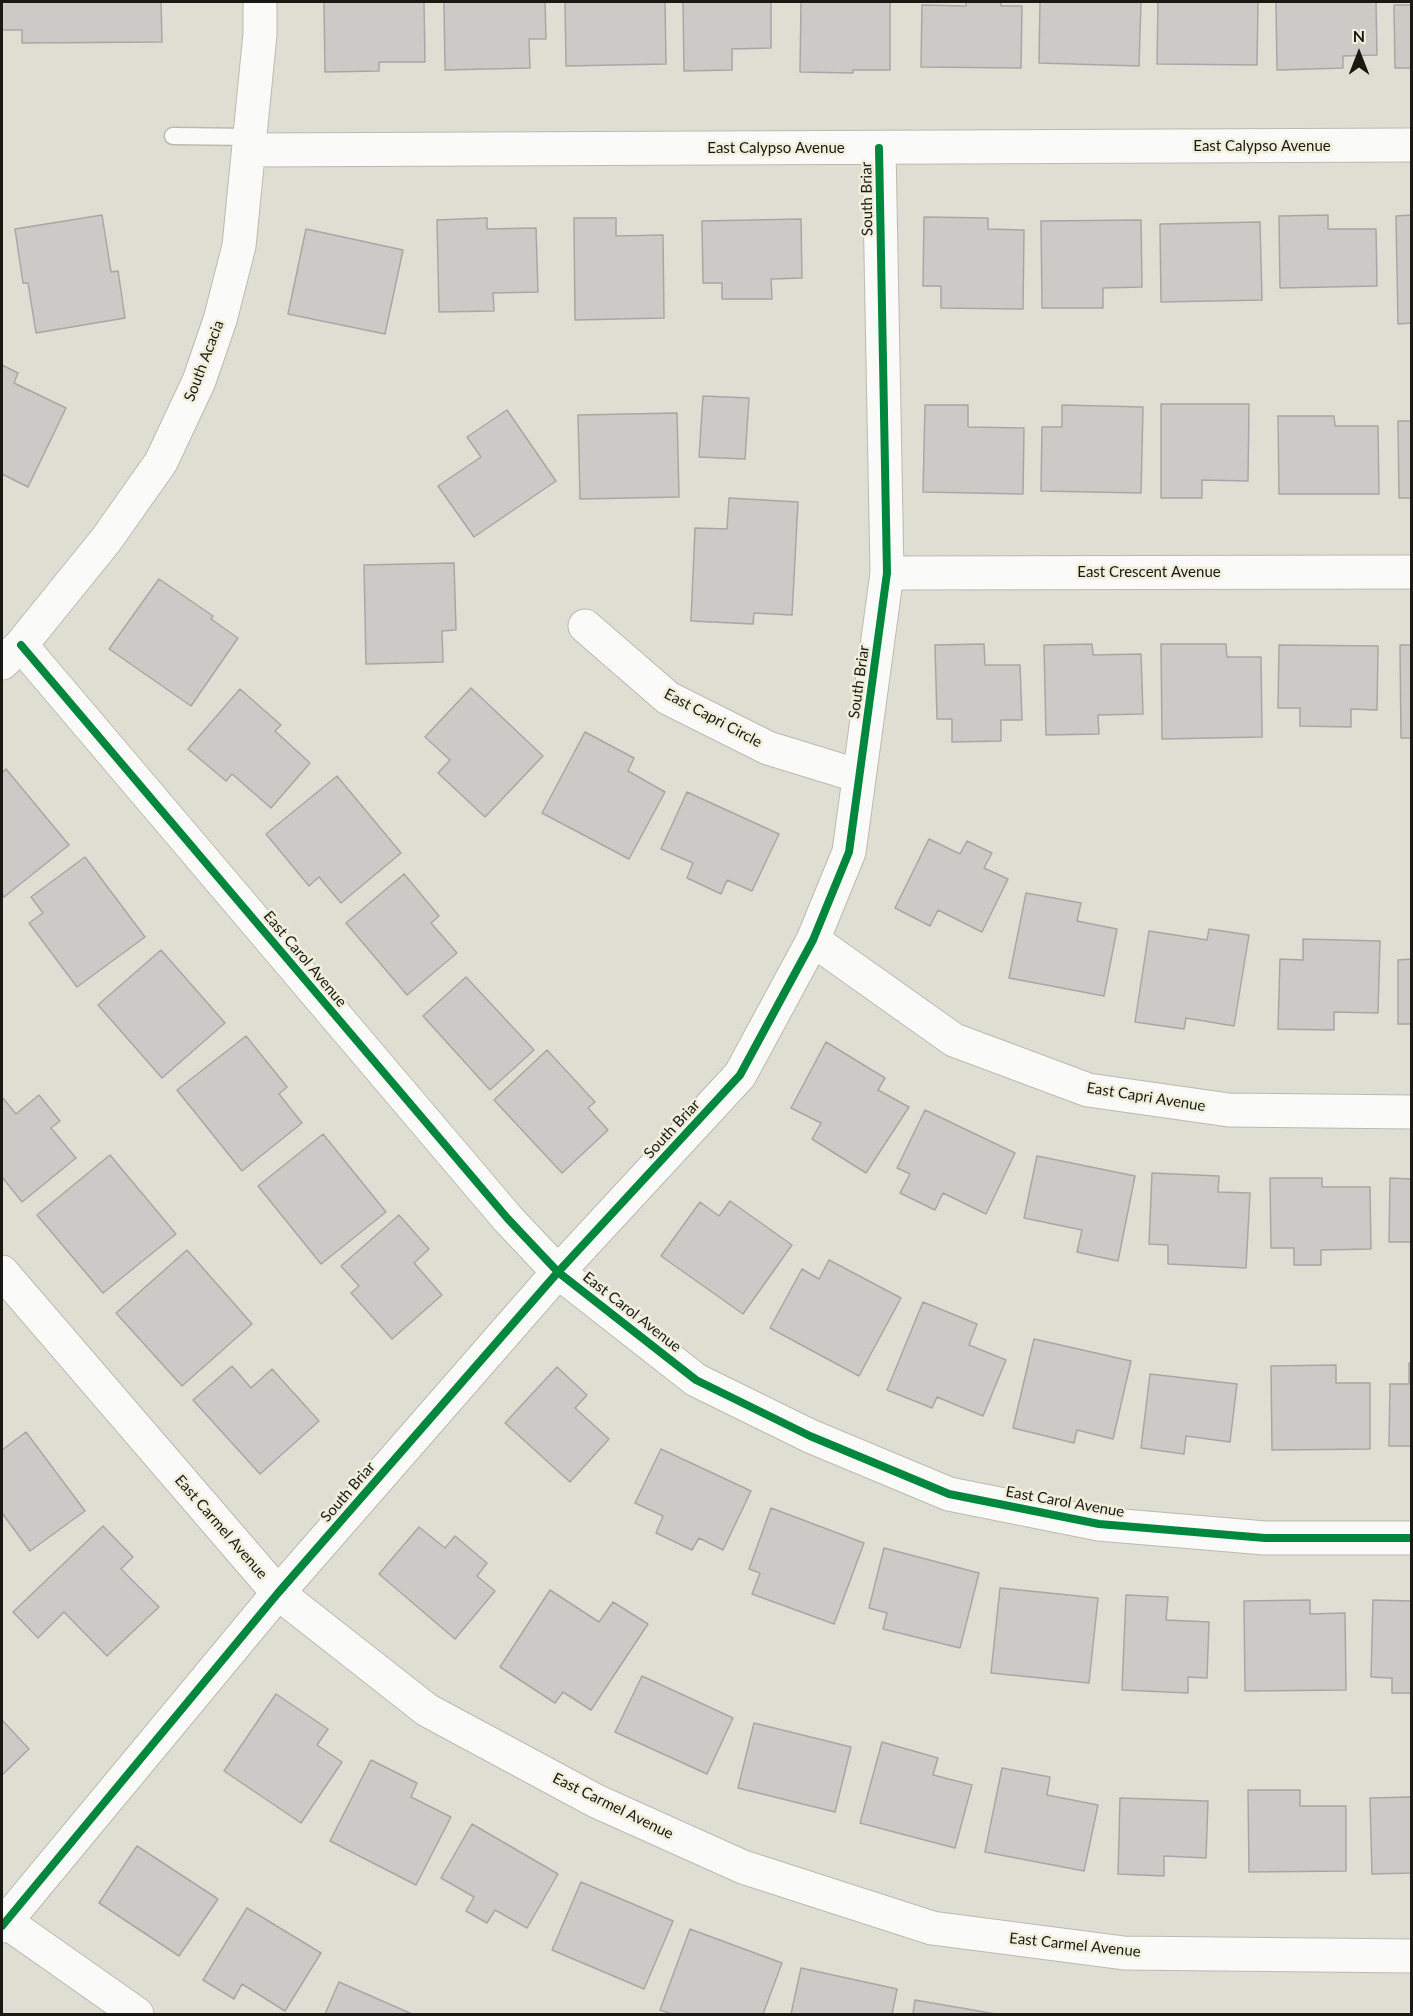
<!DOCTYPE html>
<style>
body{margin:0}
#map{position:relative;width:1413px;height:2016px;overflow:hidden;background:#deded3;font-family:Lato,sans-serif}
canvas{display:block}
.frame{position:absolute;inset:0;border:3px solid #191812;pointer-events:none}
.north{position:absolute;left:1329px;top:24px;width:60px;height:60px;-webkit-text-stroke:4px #f0efdc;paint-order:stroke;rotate:0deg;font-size:16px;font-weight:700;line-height:24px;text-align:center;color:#191812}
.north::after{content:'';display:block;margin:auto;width:21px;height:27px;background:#191812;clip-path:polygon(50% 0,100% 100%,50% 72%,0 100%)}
</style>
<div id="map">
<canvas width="1413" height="2016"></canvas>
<div class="frame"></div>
<div class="north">N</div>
</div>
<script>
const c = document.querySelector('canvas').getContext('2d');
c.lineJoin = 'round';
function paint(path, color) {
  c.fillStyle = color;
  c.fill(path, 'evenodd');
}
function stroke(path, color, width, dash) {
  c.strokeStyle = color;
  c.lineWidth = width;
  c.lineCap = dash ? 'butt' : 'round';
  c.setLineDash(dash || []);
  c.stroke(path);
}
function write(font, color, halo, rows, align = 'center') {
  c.font = font + ' Lato,sans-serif';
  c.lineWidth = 5;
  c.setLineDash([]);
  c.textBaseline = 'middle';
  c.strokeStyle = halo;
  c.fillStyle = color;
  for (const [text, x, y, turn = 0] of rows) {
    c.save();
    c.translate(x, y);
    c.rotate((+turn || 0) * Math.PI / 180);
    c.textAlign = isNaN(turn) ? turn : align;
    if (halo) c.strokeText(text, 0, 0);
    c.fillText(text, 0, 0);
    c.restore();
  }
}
const building = new Path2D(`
 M2 2H161L162 42 22 43V30H2Z
 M324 2H424L425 62H379V71L325 72Z
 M444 2H545L546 39H529L530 68 445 70Z
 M565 2H665L666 64 566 66Z
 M683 2H771V48L732 49V70L684 71Z
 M801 2H890V70H853V73L800 72Z
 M966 2H1001V6H1022L1021 68 921 67 922 5 966 6Z
 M1040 2H1141L1139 66 1039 63Z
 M1158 2H1258L1257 65 1157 64Z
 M1276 2H1376L1377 55 1343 56V68L1277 70Z
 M1394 5H1412V68H1395Z
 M102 215 111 272 118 271 125 318 36 333 28 283H23L15 229Z
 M1328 215V229H1376L1377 286 1280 288 1279 216Z
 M1412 215V323L1398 324 1396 216Z
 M924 217 988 218V229L1024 230 1023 309 941 308V286H923Z
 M487 218V229L536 228 538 292 493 293 494 311 439 312 437 220Z
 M574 218H616V236L663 235 664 318 575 320Z
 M801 219 802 278 771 279 772 299H722V283H703L702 221Z
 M1141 220 1142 287 1103 288V308H1042L1041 221Z
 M1260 222 1262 300 1161 302 1160 224Z
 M306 229 403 250 385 334 288 314Z
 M2 365 18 373 14 383 66 408 28 487 2 474Z
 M703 396 749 398 745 459 699 457Z
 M1161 404H1249L1248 481 1202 480V498H1161Z
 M925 405H968V427L1024 428 1023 494 923 492Z
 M1062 405 1143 407 1141 493 1041 491 1042 427H1062Z
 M507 410 556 481 474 537 438 486 481 457 467 437Z
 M677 413 679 497 580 499 578 415Z
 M1278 416H1334L1335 426H1378L1379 494H1279Z
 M1398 421H1412V498H1399Z
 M729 498 798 502 792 615 754 613 753 624 691 621 695 528 727 529Z
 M454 563 456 630 442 631 443 662 366 664 364 565Z
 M159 579 213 616 211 619 238 638 191 706 109 649Z
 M984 644 985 665H1020L1022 720H1001V741L952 742V719H937L935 645Z
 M1092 644 1093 655 1141 654 1143 714 1098 715 1099 734 1046 735 1044 645Z
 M1161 644H1226L1227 657H1261L1262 737 1162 739Z
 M1279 645 1378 646 1377 710 1351 709V727L1300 726V708H1278Z
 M1400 645H1412V738H1401Z
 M471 688 543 756 485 817 438 773 450 760 425 737Z
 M240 689 281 725 275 731 310 763 271 808 232 774 226 781 188 749Z
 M585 732 634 758 628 771 665 792 629 859 542 813Z
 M6 769 69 845 4 897 2 894V773Z
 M337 776 401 853 341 903 319 877 309 886 266 834Z
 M687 792 779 834 752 891 727 880 721 894 687 878 693 863 661 849Z
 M929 839 960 854 967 841 992 853 984 868 1008 879 982 932 938 910 930 926 895 908Z
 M85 857 145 937 77 987 29 923 43 913 31 897Z
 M404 874 439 916 431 923 457 953 407 995 346 923Z
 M1026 893 1081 903 1077 921 1117 929 1104 996 1009 978Z
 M1209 929 1249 935 1234 1026 1186 1018 1184 1029 1135 1022 1149 931 1207 940Z
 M1303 939 1380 941 1378 1013 1334 1012V1030L1278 1029 1280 959 1303 960Z
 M161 950 225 1023 162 1078 98 1005Z
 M1412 959V1024H1398V960Z
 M466 977 534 1050 490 1090 423 1016Z
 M246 1036 287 1087 279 1094 302 1123 242 1171 177 1090Z
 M826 1042 885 1078 878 1090 909 1107 866 1173 812 1139 821 1123 791 1108Z
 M547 1050 595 1102 588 1108 608 1130 562 1173 494 1100Z
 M39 1095 60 1121 51 1128 76 1158 22 1202 2 1177V1097L16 1114Z
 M925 1110 1015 1153 986 1214 943 1193 935 1210 900 1193 910 1174 897 1168Z
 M323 1134 386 1212 321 1264 258 1186Z
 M110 1155 176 1234 103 1293 37 1215Z
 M1037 1156 1135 1176 1118 1261 1077 1252 1082 1230 1024 1218Z
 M1152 1173 1219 1176 1218 1192 1250 1193 1246 1268 1168 1264V1245L1149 1244Z
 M1270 1178H1322V1187H1370L1371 1249 1321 1250V1265H1294V1248H1271Z
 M1390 1178 1412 1179V1242H1389Z
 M730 1201 792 1245 743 1314 661 1256 700 1202 719 1216Z
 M399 1215 429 1249 414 1263 442 1295 392 1339 351 1293 359 1286 341 1266Z
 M187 1250 252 1324 182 1386 116 1313Z
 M829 1260 901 1298 859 1376 770 1328 802 1269 819 1279Z
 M923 1302 977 1324 969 1345 1006 1360 983 1416 937 1397 932 1408 887 1390Z
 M1034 1339 1131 1361 1113 1439 1077 1430 1074 1443 1013 1428Z
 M1409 1363H1412V1446H1389L1390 1384H1409Z
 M1336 1365V1383H1370V1449L1272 1450 1271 1366Z
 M232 1366 251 1388 272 1369 319 1421 260 1474 193 1400Z
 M557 1367 587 1395 575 1408 609 1439 570 1482 505 1423Z
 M1150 1374 1237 1384 1230 1442 1186 1436 1184 1454 1141 1448Z
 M26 1432 85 1511 30 1551 2 1513V1450Z
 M661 1449 751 1491 723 1550 699 1538 692 1550 656 1533 663 1516 635 1503Z
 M771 1508 864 1543 834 1624 752 1594 760 1573 749 1569Z
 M103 1526 133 1557 121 1569 159 1607 107 1656 64 1612 38 1638 13 1612Z
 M419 1527 445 1548 455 1536 487 1563 477 1576 495 1591 455 1639 379 1574Z
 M884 1548 979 1573 960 1648 883 1629 887 1613 869 1608Z
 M1000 1588 1098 1598 1089 1683 991 1673Z
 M550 1590 599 1622 613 1602 648 1624 591 1710 563 1692 555 1703 500 1667Z
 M1126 1595 1168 1597 1166 1620 1209 1622 1207 1678 1188 1677V1693L1122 1690Z
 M1310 1600V1614L1345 1613 1346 1690 1245 1691 1244 1601Z
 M1373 1600 1412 1601V1693H1392V1678L1371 1677Z
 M642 1676 733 1718 707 1774 615 1732Z
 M276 1694 328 1729 317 1745 342 1762 301 1823 224 1771Z
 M2 1720 29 1749 2 1775Z
 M754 1723 851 1747 835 1812 738 1788Z
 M882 1742 938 1758 933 1775 972 1785 955 1848 860 1823Z
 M371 1760 417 1783 411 1797 451 1817 416 1885 330 1841Z
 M1002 1768 1050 1777 1047 1795 1098 1805 1084 1871 985 1852Z
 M1248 1790H1300V1806H1346V1871L1249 1872Z
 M1412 1797V1873L1372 1874 1370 1798Z
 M1120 1798 1208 1801 1206 1858 1164 1856V1876L1118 1874Z
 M472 1824 558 1874 527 1928 495 1910 487 1923 466 1911 474 1897 441 1878Z
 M137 1846 218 1899 179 1956 99 1903Z
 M581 1882 673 1921 644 1989 552 1950Z
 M247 1908 321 1953 285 2011 242 1984 234 1999 203 1980Z
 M690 1929 782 1963 763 2014H672L660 2010Z
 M801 1968 897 1989 892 2014H791Z
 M339 1982 412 2014H325Z
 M915 2000 996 2014H913Z`);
paint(building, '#cbcac7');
stroke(building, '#a9a7a5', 1.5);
const lane = new Path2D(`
 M173 136 251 137`);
const street = new Path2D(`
 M249 150 1412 145
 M887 573 1412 572
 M585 626 668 698 768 748 859 776
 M21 645 508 1219 558 1272 696 1380 810 1436 949 1494 1099 1524 1265 1538H1412
 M2 663 21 645 106 540 161 462 199 381 220 320 239 246 260 34V2
 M813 940 954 1040 1088 1090 1229 1110 1412 1112
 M2 1272 278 1593 427 1710 596 1801 743 1867 932 1928 1124 1953 1412 1956
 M2 1919 137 2014
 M2 1926 278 1593 558 1272 740 1075 813 940 849 852 887 573 879 148`);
stroke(lane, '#bbbab2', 19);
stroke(street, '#bbbab2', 35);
stroke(lane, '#fafaf8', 16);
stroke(street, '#fafaf8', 33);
stroke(new Path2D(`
 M21 645 508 1219 558 1272 696 1380 810 1436 949 1494 1099 1524 1265 1538H1412
 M2 1926 278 1593 558 1272 740 1075 813 940 849 852 887 573 879 148`), '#00873e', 8);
write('15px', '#191812', '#f0efdc', [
 ["East Calypso Avenue",1262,146],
 ["East Calypso Avenue",776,148],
 ["South Briar",867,199,-91],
 ["South Acacia",204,361,-69],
 ["East Crescent Avenue",1149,572],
 ["South Briar",859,682,-82],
 ["East Capri Circle",713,718,28],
 ["East Carol Avenue",305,959,50],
 ["East Capri Avenue",1146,1097,9],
 ["South Briar",672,1129,-47],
 ["East Carol Avenue",632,1312,38],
 ["South Briar",348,1492,-49],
 ["East Carol Avenue",1065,1502,10],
 ["East Carmel Avenue",221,1527,49],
 ["East Carmel Avenue",613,1806,26],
 ["East Carmel Avenue",1075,1945,6]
]);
</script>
